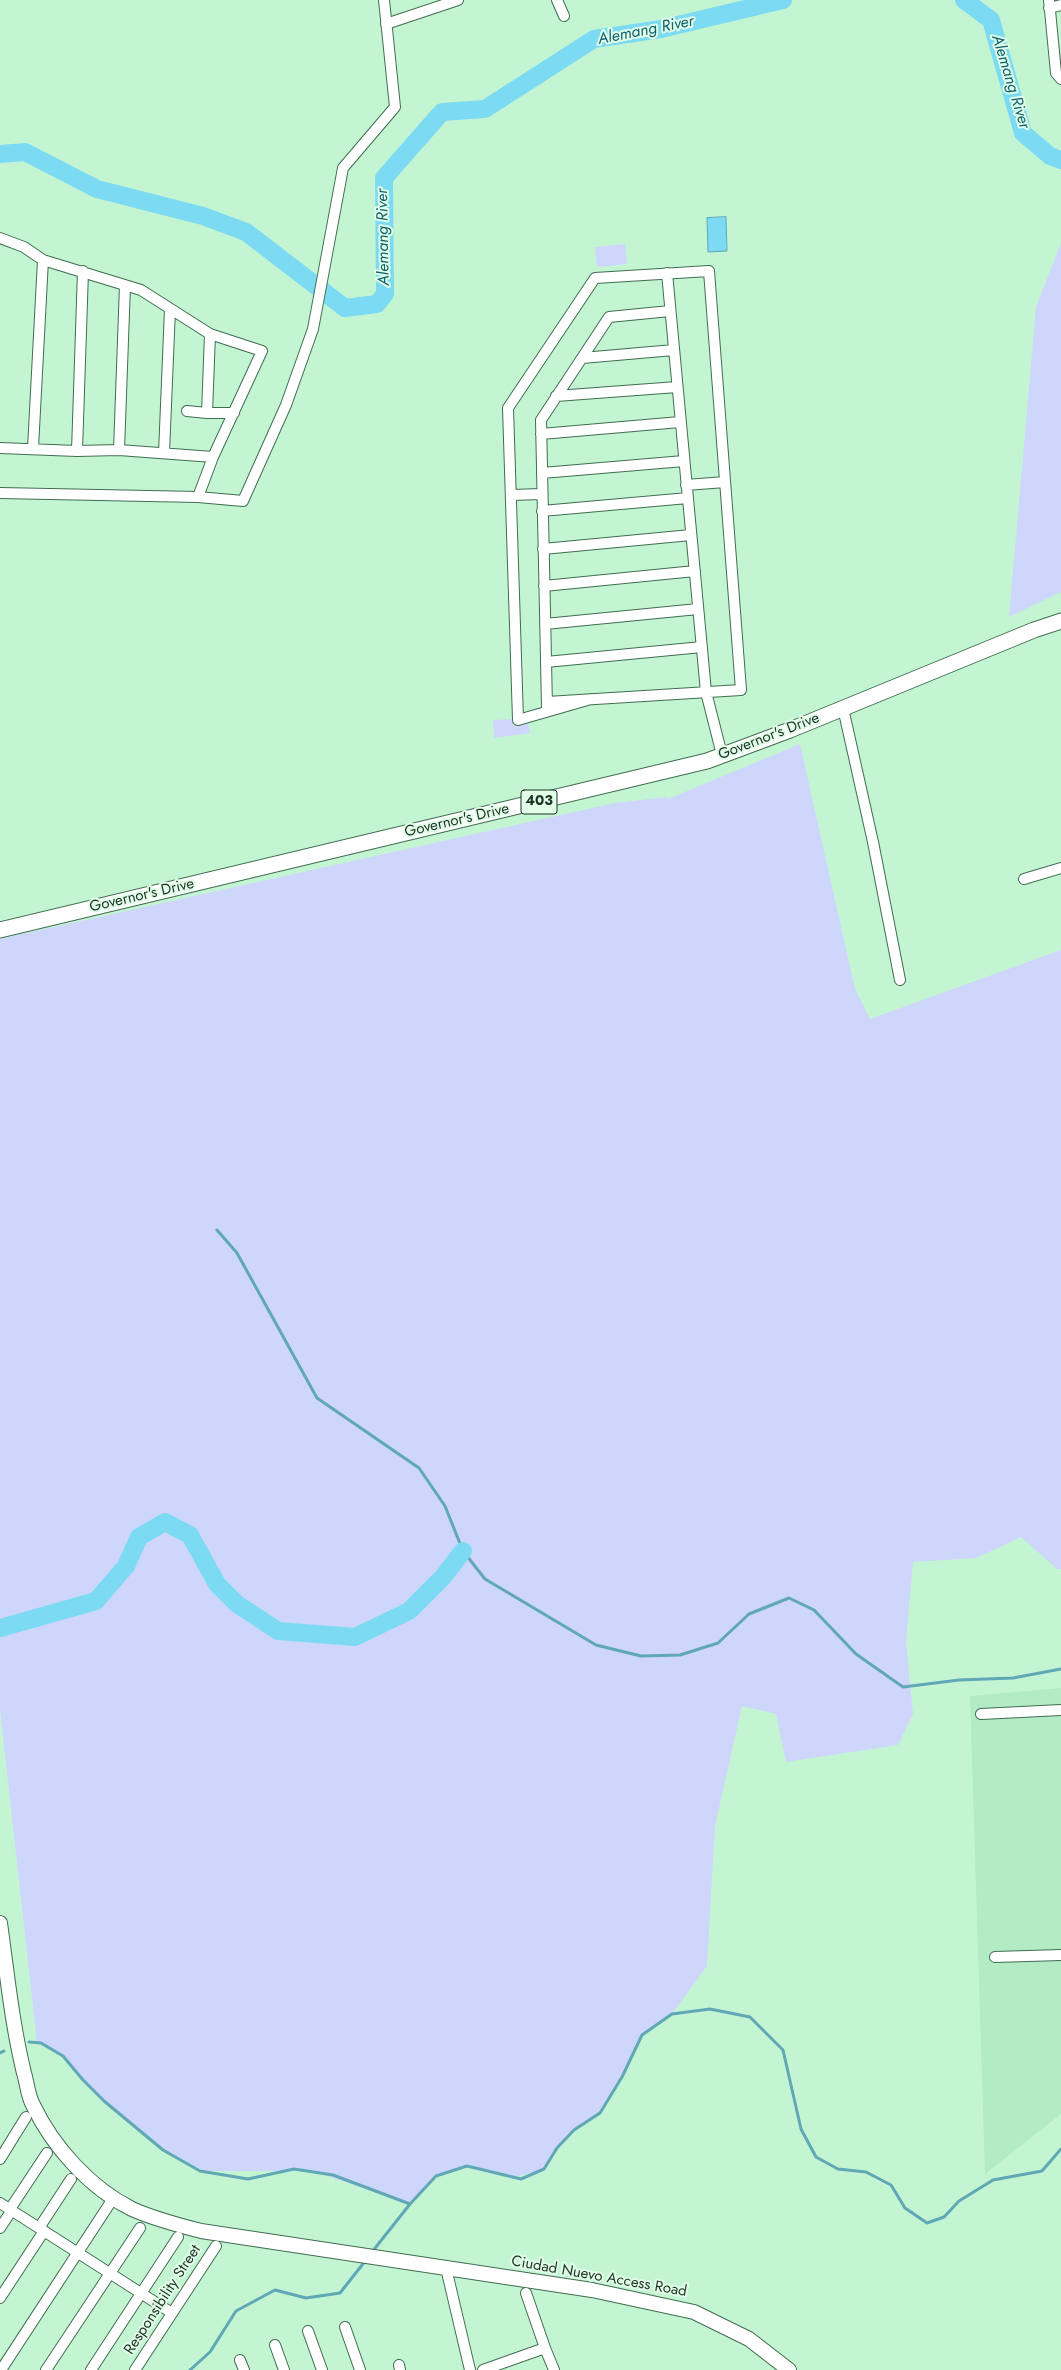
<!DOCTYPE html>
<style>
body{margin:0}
canvas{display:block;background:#c4f5d3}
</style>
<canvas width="1061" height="2370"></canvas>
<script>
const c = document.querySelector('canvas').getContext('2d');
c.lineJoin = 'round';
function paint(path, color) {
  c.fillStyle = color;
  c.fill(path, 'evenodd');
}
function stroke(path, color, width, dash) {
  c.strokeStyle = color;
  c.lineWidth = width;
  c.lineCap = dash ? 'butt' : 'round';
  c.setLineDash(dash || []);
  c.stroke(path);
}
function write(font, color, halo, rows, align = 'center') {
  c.font = font + ' Jost,sans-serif';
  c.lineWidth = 4;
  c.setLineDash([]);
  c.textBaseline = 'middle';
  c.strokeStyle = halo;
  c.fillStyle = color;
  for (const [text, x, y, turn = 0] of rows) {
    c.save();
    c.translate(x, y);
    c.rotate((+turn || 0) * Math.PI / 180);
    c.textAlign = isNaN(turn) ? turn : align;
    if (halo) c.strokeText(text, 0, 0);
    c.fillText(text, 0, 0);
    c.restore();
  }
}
paint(new Path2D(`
 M1061 1688V2114L985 2174 970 1696Z`), '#b3ebc5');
paint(new Path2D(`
 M1061 243V592L1009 617 1036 307Z
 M625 244 627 264 597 267 595 247Z
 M513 719V726L528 724 530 733 494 738 493 720Z
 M800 744 855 989 870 1019 1061 950V1569H1057L1021 1537 976 1558 913 1562 906 1641 913 1714 898 1745 786 1762 776 1714 742 1706 715 1826 707 1966 672 2014 642 2035 622 2076 598 2114 573 2131 557 2147 544 2169 515 2177 467 2166 436 2176 410 2204 312 2171H205L163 2150 104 2101 81 2077 63 2056 37 2043 0 1710V939L615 803 667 797 668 799Z`), '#ced6fc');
const water = new Path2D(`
 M726 217 727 251 708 252 707 218Z`);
paint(water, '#7cdbf2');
stroke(water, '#60a8b5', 1);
stroke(new Path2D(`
 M217 1230 237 1253 317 1398 419 1468 445 1506 463 1551 485 1579 596 1645 641 1656 680 1655 718 1643 749 1614 789 1598 814 1610 856 1654 903 1687 959 1680 1013 1678 1061 1669
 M29 2042 41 2043 63 2056 83 2080 104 2101 163 2150 200 2171 248 2179 294 2169 333 2175 410 2204
 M0 2053 4 2051
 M372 2252 410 2204 436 2176 467 2166 521 2179 544 2169 557 2148 574 2130 600 2113 622 2077 642 2035 672 2014 710 2009 750 2017 783 2050 801 2129 816 2157 838 2169 866 2172 891 2185 905 2208 927 2223 944 2217 959 2201 993 2180 1042 2171 1061 2149
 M190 2370 210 2352 236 2311 275 2290 306 2298 340 2293 366 2260`), '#60a8b5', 3);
stroke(new Path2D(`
 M964 0 991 20 1023 133 1050 156 1061 160
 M0 154 25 152 97 189 203 216 246 232 345 308 377 304 385 294 384 178 442 112 485 109 594 39 661 29 783 0
 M0 1628 96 1601 126 1566 139 1537 165 1522 190 1535 217 1584 237 1604 278 1631 355 1637 409 1611 443 1577 463 1551`), '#7cdbf2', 18);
const street = new Path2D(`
 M557 0 564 16
 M1049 0 1056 73 1061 79
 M1049 8 1061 5
 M386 24 458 0
 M0 238 24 247 43 260 141 290 210 334 262 351 213 457 119 450 77 451 0 448
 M667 273 706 692 722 755
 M210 334 207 413H234
 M582 358 674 350
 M556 396 677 387
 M187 411 207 413
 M541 434 680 422
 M33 448 43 260
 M119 450 125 285
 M77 451 83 271
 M164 453 170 309
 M542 473 684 461
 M686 485 725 482
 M0 493 198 497 243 501 286 405 313 329 343 168 395 107 384 0
 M511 495 542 494
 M198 497 213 457
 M542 511 688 498
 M543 549 691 535
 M544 586 695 571
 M545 624 698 609
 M546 662 702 647
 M547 702 741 690 709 271 595 278 508 408 518 720 591 699
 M547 708 541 420 609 317 670 311
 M843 708 873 842 900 980
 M1024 879 1061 868
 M981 1714 1061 1710
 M995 1957 1061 1955
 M0 2159 26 2117
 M0 2203 172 2313
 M10 2209 47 2153
 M0 2228 12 2210
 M39 2228 71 2179
 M446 2268 470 2370
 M526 2293 545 2348
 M0 2298 44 2231
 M345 2327 360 2370
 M308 2331 322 2370
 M275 2345 284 2370
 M240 2360 244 2370
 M399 2365 400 2370
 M1 2370 114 2197
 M46 2370 140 2228
 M91 2370 178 2237
 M135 2370 216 2246
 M483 2370 545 2348 554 2370`);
const secondary = new Path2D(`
 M0 1923C7 1973 12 2024 24 2073 27 2083 28 2096 33 2105 53 2147 90 2188 132 2209 154 2219 178 2225 201 2231L592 2290 694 2312 749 2339 789 2370`);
const primary = new Path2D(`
 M0 930 707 761 790 730 1034 630 1061 621`);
stroke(street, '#416d51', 12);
stroke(secondary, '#416d51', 16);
stroke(primary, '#416d51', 17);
stroke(street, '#fff', 10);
stroke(secondary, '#fff', 14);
stroke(primary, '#fff', 15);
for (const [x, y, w] of [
 [539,802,36]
]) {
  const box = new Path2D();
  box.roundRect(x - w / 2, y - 12, w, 24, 3);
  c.fillStyle = '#e0fde8';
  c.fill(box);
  stroke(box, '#1f3226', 1);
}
write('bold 14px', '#1f3226', null, [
 ["403",539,802]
]);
write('15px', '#1f3226', '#e0fde8', [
 ["Governor's Drive",769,737,-21],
 ["Governor's Drive",457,821,-13],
 ["Governor's Drive",142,896,-13],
 ["Ciudad Nuevo Access Road",599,2277,10],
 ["Responsibility Street",163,2300,-57]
]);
write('italic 16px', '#106170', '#e0fde8', [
 ["Alemang River",646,31,-11],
 ["Alemang River",1010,82,73],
 ["Alemang River",384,237,-91]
]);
</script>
